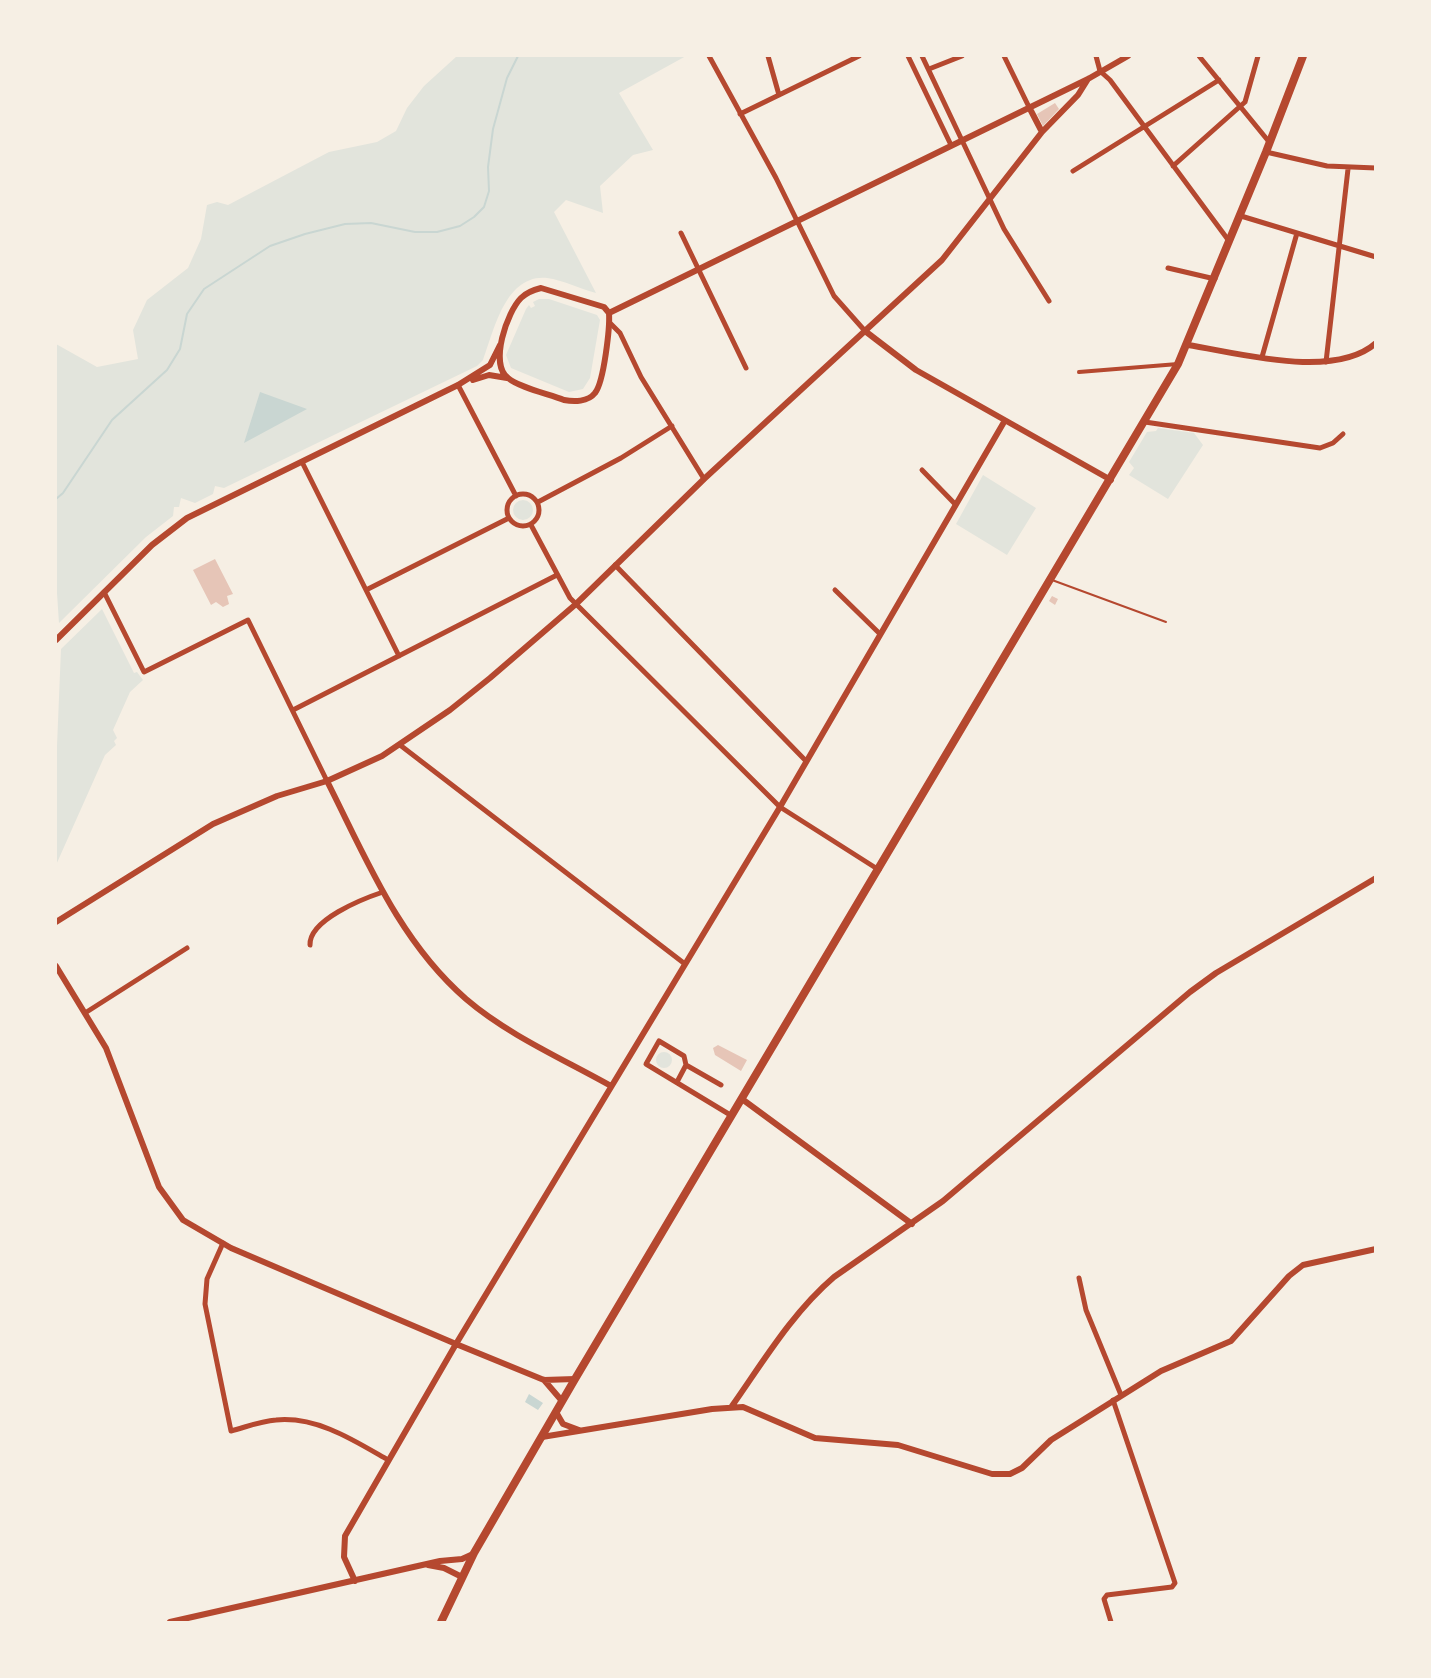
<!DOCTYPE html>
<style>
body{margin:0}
#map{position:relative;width:1431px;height:1678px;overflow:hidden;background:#f6efe4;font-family:"Roboto Condensed",sans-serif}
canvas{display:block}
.frame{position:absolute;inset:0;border:57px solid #f6efe4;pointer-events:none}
</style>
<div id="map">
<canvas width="1431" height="1678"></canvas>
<div class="frame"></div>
</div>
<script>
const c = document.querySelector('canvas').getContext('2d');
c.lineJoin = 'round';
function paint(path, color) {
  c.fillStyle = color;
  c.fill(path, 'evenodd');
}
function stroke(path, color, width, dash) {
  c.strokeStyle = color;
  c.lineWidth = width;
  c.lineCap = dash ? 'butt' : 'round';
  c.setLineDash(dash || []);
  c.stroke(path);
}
paint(new Path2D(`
 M457 56H686L619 93 653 150 633 155 600 186 603 213 566 200 554 212 596 293C580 289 563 280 547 278 505 274 494 331 483 360L477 366 224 488 215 486 213 494 195 503 181 498 179 507H174L173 516 146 537 59 623 56 578V344L97 367 138 359 133 330 147 300 188 268 201 239 207 205 217 202 228 205 329 152 377 142 396 131 407 108 424 86Z
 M539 299H549L597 315 600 320 590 378 583 389 569 392 511 368 506 355 526 309 529 305 531 308 535 306 533 302Z
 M1158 428 1194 433 1203 445 1168 499 1129 475 1134 468 1129 462 1147 432 1156 431Z
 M983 475 1036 508 1007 555 956 524Z
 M513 510a10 10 0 1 1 20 0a10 10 0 1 1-20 0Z
 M102 609 134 673 137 672 143 680 130 692 113 730 117 738 114 741 116 745 105 755 56 865V770L61 649Z
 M656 1060a8 8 0 1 1 16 0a8 8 0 1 1-16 0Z`), '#e2e4dc');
paint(new Path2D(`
 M260 392 307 409 244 443Z
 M529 1394 543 1403 538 1410 525 1402Z`), '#c9d6d2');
stroke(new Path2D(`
 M56 499 63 493 112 420 167 370 180 349 187 314 204 289 270 246 305 234 345 224 371 223 415 232H437L460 226 474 217 484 207 489 191 488 167 493 129 507 78 518 56`), '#c9d6d2', 2);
paint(new Path2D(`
 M1055 103 1059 109 1043 126 1037 114Z
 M215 559 233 594 227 596 229 604 223 607 216 602 211 605 193 570Z
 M1052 596 1058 599 1055 605 1049 601Z
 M718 1045 747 1060 741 1071 715 1055 713 1048Z`), '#e6c5b7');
stroke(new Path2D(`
 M1052 580 1166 622`), '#b5482f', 2);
stroke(new Path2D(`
 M1079 372 1178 364`), '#b5482f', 4);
stroke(new Path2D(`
 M709 56 776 178 834 296 865 331
 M768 56 779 95
 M908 56 951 145
 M922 56 1004 229 1049 301
 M1004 56 1029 107
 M1096 56 1100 71 1110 80 1229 241
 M1199 56 1270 143
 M929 69 962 56
 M740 114 859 56
 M1266 152 1327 166 1376 168
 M1173 166 1245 102 1258 56
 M1073 171 1219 80
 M1241 216 1376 257
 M681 233 746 368
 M1168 268 1215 279
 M610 323 620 333 641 377 704 479
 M1262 357 1297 233
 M1326 362 1348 169
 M458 385 516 496
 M1145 422 1320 448 1333 443 1343 434
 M302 462 399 656
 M922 470 955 504
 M507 510a16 16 0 1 1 32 0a16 16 0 1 1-32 0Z
 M538 502 621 458 672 426
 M531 525 570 598 780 807 879 870
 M615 565 805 760
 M366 590 509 518
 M835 590 879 633
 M104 592 144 672 248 620 327 781
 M293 710 557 575
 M400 745 685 964
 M310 945C309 920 362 899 383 892
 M85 1013 187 948
 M677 1082 686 1065
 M721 1085 686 1065 684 1056 659 1041 646 1064 732 1116
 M223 1243 207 1279 205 1304 231 1431C246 1427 261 1421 276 1420 317 1416 355 1441 388 1460
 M1079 1278 1086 1310 1121 1395
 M1111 1622 1104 1599 1107 1595 1172 1587 1175 1583 1113 1400`), '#b5482f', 5);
stroke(new Path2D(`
 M1029 107 1042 132
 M541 288 604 307 609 313C610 327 604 382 595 393 588 402 574 402 564 400 549 394 520 388 508 378 489 364 507 312 521 298 527 292 533 290 541 288Z
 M609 313 1088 79 1128 56
 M865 331 916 370 1111 480
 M1188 345C1239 353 1334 380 1376 343
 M473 380 489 375 507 378
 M56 640 152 545 187 518 458 385 490 365 500 345
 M327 781C366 858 399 941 466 999 508 1035 563 1059 611 1086
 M56 922 213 824 277 796 327 781 382 756 450 710 490 678 576 604 704 479 942 260 1042 132 1078 95 1088 79
 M56 966 106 1048 159 1187 183 1220 231 1248 456 1344 544 1380 575 1379
 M742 1099 912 1224
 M544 1380 562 1401
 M732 1406C763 1362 792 1313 834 1277L943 1201 1190 992 1216 973 1376 878
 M556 1412 563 1424 579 1430
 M542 1437 712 1409 743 1407 815 1438 898 1445 992 1474H1010L1022 1468 1051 1440 1161 1371 1231 1341 1289 1276 1303 1265 1376 1249
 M428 1565 444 1568 462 1577
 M355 1581 344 1557 345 1536 456 1344 780 807 1004 422
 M170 1622 440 1561 462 1559 473 1554`), '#b5482f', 6);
stroke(new Path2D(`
 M441 1622 474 1553 575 1379 1178 364 1266 152 1303 56`), '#b5482f', 8);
</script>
